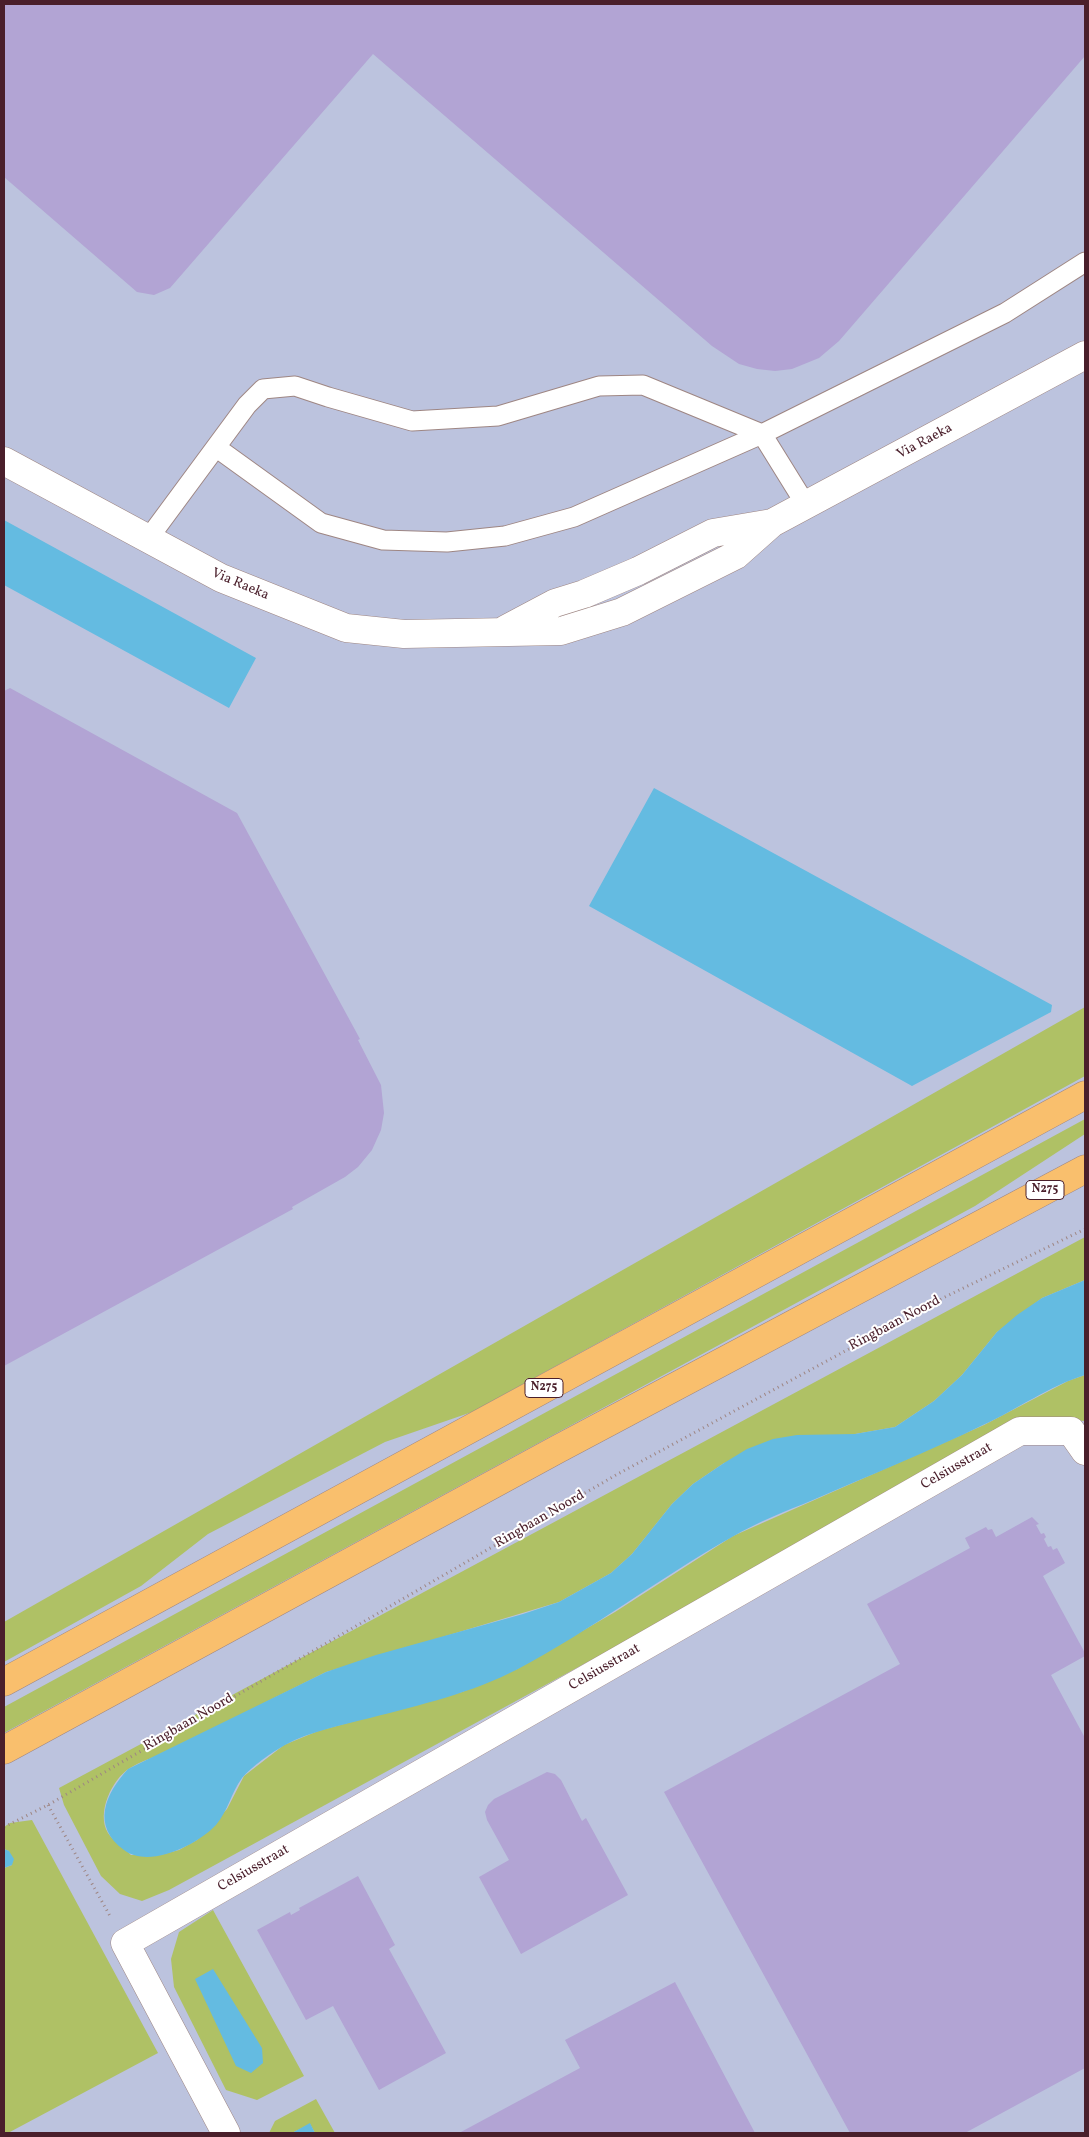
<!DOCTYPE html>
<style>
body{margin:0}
#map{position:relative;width:1089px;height:2137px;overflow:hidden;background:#f1eedb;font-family:Vollkorn,serif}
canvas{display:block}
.frame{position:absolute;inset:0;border:5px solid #4a1f2b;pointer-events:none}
</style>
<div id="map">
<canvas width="1089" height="2137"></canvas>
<div class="frame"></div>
</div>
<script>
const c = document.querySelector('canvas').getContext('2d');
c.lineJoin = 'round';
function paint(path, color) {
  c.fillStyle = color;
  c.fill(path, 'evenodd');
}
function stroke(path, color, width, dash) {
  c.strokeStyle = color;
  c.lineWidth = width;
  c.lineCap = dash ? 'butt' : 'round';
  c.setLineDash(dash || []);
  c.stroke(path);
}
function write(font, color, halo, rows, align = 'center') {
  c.font = font + ' Vollkorn,serif';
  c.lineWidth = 4;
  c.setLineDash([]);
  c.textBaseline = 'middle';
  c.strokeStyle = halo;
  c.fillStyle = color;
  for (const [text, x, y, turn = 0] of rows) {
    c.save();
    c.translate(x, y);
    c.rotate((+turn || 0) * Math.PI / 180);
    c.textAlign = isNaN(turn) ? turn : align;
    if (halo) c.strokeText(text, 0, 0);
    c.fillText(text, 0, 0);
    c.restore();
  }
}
paint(new Path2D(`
 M4 4H1085V2133H4Z`), '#bcc3de');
paint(new Path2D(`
 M1085 1007V1076L472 1412 385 1442 208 1534 141 1586 4 1662V1622Z
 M1085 1119V1134L975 1206 4 1733V1707Z
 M1085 1237V1280L1042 1298 997 1332 962 1375 934 1401 895 1427 855 1434 724 1463 693 1484 672 1504 632 1554 611 1573 559 1602 326 1672 162 1754C151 1758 140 1762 130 1768 112 1779 96 1813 108 1833 113 1841 124 1848 131 1855H160L179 1850 197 1840 227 1809 244 1776 284 1745 318 1731 462 1692 517 1669 615 1612 733 1536 984 1425 1068 1381 1085 1375V1421L1043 1418 1019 1427 169 1890 142 1901 120 1894 101 1876 64 1805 59 1788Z
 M32 1820 158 2053 8 2133H4V1868L12 1865 9 1851 4 1849V1827L10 1823Z
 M213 1910 304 2076 257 2100 226 2090 174 1987 171 1959 179 1932Z
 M316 2099 335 2133H315L310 2124 292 2133H269L275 2121Z`), '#afc165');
paint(new Path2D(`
 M4 520 256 658 229 708 4 585Z
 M654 788 1052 1005 1051 1012 912 1086 589 906Z
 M1085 1280V1375C1049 1386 1018 1409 983 1425 928 1452 870 1475 813 1500 786 1511 758 1522 732 1537 659 1578 592 1630 518 1669 472 1693 420 1705 370 1718 342 1725 311 1731 285 1745 271 1753 252 1766 242 1778 231 1793 228 1811 216 1825 197 1845 149 1869 124 1850 91 1826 105 1794 128 1769L326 1672 376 1655 523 1614 559 1602 611 1573 632 1554 672 1504 693 1484 724 1463 747 1449 773 1439 797 1435 855 1434 895 1427 934 1401 962 1375 997 1332 1017 1315 1042 1298Z
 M4 1849 9 1851 14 1859 12 1865 4 1868Z
 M213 1969 262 2048 263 2063 251 2073 236 2066 195 1979Z
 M310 2123 315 2133H292Z`), '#64bbe1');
paint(new Path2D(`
 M4 4H1085V56L839 341 819 358 792 369 775 371 757 369 739 364 712 346 373 54 170 288 154 295 137 292 4 177Z
 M10 688 237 813 360 1039 358 1040 381 1085 384 1113 381 1130 372 1150 358 1167 345 1177 292 1207 293 1209 4 1366V691Z
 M1032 1517 1039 1524 1036 1525 1041 1534 1044 1533 1046 1537 1044 1539 1048 1547 1051 1546 1053 1550 1057 1548 1065 1563 1043 1576 1085 1653V1656L1051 1675 1085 1738V2068L965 2133H850L664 1792 900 1664 867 1604 970 1548 965 1538 986 1527 988 1530 992 1529 996 1537Z
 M547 1772 555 1774 561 1780 582 1821 586 1818 628 1895 521 1954 479 1877 509 1860 487 1820 485 1812 488 1805 494 1799Z
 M358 1876 395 1945 389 1949 446 2053 379 2090 333 2006 306 2020 257 1930 290 1912 291 1915 300 1910 299 1908Z
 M675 1982 755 2133H459L580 2068 565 2040Z`), '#b2a4d4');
const lane = new Path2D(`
 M217 448 321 523 383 540 447 542 505 536 574 517 762 434 1005 313 1085 262
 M148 539 247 405 263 389 295 386 328 397 412 421 498 416 599 386 643 385 762 434 806 505`);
const street = new Path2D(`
 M4 461 221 578 346 628 404 634 561 631 622 612 736 555 772 523 1085 355
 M506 629 555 603 584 594 638 571 713 533 772 523
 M226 2133 125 1943 1020 1431H1071L1085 1451`);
const primary = new Path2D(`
 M4 1682 1085 1095
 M4 1750 558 1449 1085 1169`);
stroke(lane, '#9e8683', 21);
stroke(street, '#9e8683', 29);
stroke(primary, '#9e8683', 29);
stroke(new Path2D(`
 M48 1805 110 1916
 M4 1827 48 1805 616 1475 945 1297 1085 1229`), '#9e8683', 3, [1, 4]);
stroke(lane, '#fff', 19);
stroke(street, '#fff', 28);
stroke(primary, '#f9bf6d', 28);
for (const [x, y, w] of [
 [1045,1190,38],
 [544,1388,38]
]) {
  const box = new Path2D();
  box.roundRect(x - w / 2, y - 9.5, w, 19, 4);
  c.fillStyle = '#fff';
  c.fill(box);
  stroke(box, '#4a1f2b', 1);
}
write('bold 12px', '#4a1f2b', null, [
 ["N275",1045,1190],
 ["N275",544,1388]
]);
write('14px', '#4a1f2b', '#fff', [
 ["Via Raeka",925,442,-28],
 ["Via Raeka",240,585,23],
 ["Ringbaan Noord",895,1324,-28],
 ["Celsiusstraat",957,1467,-30],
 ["Ringbaan Noord",540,1520,-30],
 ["Celsiusstraat",605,1668,-30],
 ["Ringbaan Noord",189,1723,-30],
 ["Celsiusstraat",254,1869,-30]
]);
</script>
